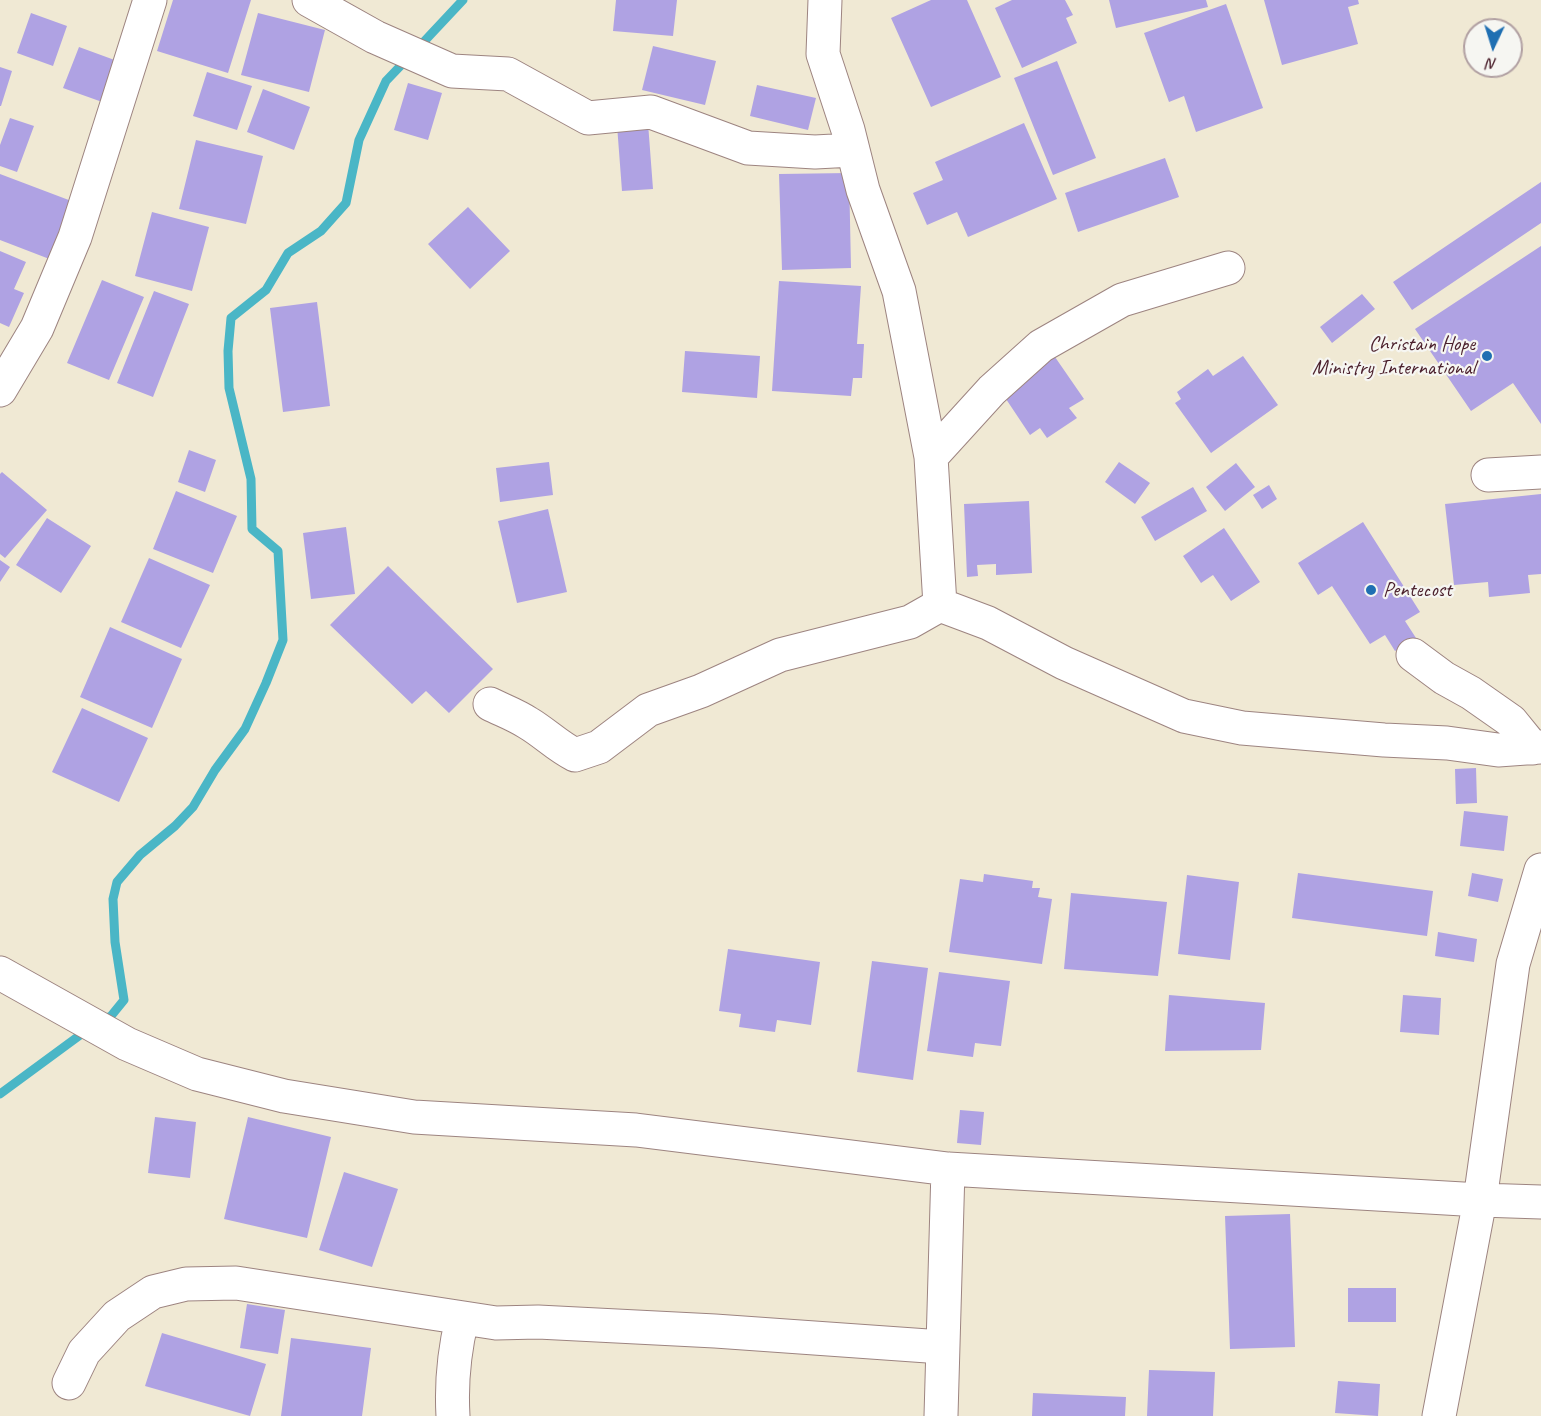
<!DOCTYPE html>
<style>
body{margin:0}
#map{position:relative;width:1541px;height:1416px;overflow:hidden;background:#f0e9d4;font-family:Caveat,sans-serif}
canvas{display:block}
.north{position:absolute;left:1463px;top:18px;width:60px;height:60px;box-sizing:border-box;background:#f6f6f2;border:2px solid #b1a0a2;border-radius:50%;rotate:184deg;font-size:16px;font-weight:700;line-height:24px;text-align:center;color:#4a1f2b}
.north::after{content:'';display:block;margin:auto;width:21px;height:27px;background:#1f6fb2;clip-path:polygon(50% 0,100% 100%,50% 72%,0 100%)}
</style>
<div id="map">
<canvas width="1541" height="1416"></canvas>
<div class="north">N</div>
</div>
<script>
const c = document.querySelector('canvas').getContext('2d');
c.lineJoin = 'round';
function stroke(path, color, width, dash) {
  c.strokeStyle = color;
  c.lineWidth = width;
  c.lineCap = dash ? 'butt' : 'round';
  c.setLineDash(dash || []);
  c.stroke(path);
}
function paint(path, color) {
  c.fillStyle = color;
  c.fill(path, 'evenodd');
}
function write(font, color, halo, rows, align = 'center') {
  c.font = font + ' Caveat,sans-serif';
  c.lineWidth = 4.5;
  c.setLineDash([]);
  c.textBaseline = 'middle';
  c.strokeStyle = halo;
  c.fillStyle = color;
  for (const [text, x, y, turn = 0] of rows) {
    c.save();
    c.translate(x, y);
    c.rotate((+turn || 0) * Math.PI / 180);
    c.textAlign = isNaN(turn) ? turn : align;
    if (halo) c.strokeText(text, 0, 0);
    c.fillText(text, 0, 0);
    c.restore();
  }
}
stroke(new Path2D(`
 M418 48 463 0
 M102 1021 111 1016 124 1000 115 942 113 899 117 882 140 855 175 826 193 807 215 770 245 729 266 683 283 640 278 551 252 529 251 479 229 388 228 351 231 318 266 290 288 253 321 231 346 203 359 140 386 81 408 58
 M0 1094 87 1030`), '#4ab6c6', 9);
paint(new Path2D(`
 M173 0H251L228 73 157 51Z
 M616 0H677L673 36 613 31Z
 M931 0H967L1001 77 931 107 891 18Z
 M1012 0H1065L1073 15 1066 18 1077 43 1022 68 995 8Z
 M1109 0H1206L1208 7 1116 28Z
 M1264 0H1358L1359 4 1348 7 1358 44 1282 65Z
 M1226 4 1263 108 1196 132 1184 96 1169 102 1144 33Z
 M31 13 67 26 53 66 17 53Z
 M258 13 325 30 309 92 241 75Z
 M653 46 716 61 705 105 642 90Z
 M79 47 120 62 105 103 63 88Z
 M1057 61 1096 158 1053 175 1014 78Z
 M0 67 12 71 1 106H0Z
 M207 72 252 86 237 130 193 116Z
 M408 83 442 93 428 140 394 130Z
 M757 85 816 98 808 130 750 116Z
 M263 89 310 107 294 150 247 132Z
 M10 118 34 126 17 172 0 166V145Z
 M648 123 653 189 622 191 617 125Z
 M1024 123 1057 199 968 237 957 212 927 225 913 193 943 180 935 162Z
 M196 140 263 156 246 224 179 209Z
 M1165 158 1179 197 1078 232 1065 193Z
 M849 173 851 268 782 270 779 174Z
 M0 174 74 202 52 260 0 240Z
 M1541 182V223L1412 310 1393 282Z
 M468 207 510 251 470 289 428 244Z
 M152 212 209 227 192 291 135 276Z
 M1541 246V424L1513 383 1471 411 1415 329Z
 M0 251 26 262 14 289 24 293 9 327 0 323Z
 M102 280 144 297 109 380 67 363Z
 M779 281 861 286 857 344H864L862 378H853L851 396 772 391Z
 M154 291 189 304 153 397 117 383Z
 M1362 294 1375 309 1332 343 1320 327Z
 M317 302 330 406 283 412 270 308Z
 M685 351 760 356 757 398 682 392Z
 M1243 356 1278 405 1211 453 1175 403 1181 399 1177 392 1208 369 1213 376Z
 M1055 357 1084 399 1069 408 1077 418 1047 438 1040 428 1030 435 1002 393Z
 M189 450 216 460 205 492 178 482Z
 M549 462 553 495 500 502 496 468Z
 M1119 462 1150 483 1135 504 1105 482Z
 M1236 463 1255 487 1225 511 1206 487Z
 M2 472 47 510 5 558 0 554V474Z
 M1269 485 1277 499 1262 509 1253 495Z
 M1193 487 1207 511 1155 541 1141 517Z
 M176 491 237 516 213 573 153 549Z
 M1541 494V574L1528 575 1530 593 1489 597 1488 582 1454 585 1445 504Z
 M1029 501 1032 573 996 575V564L977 565 978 576 967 577 964 504Z
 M548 509 567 592 517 603 498 521Z
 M47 518 91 546 61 593 16 565Z
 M1363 522 1420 612 1405 621 1416 638 1395 651 1385 635 1370 644 1332 586 1318 595 1298 563Z
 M346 527 355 594 311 599 303 533Z
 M1224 528 1260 582 1231 601 1213 575 1201 583 1183 556Z
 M149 558 210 585 181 648 121 622Z
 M0 560 10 567 0 582Z
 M388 566 493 669 449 713 426 691 412 704 330 625Z
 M110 627 182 659 152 728 80 697Z
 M82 708 148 738 119 802 52 772Z
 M1476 768 1477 803 1456 804 1455 769Z
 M1464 811 1508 816 1504 851 1460 846Z
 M1298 873 1433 891 1427 936 1292 918Z
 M1472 873 1503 879 1498 902 1468 896Z
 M984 874 1033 881 1032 888H1040L1038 897 1052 899 1042 964 949 952 960 879 983 882Z
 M1187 875 1239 882 1230 960 1178 954Z
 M1071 893 1167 902 1158 976 1064 969Z
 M1438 932 1477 939 1474 962 1435 956Z
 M728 949 820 962 811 1025 777 1020 775 1032 739 1027 741 1014 719 1011Z
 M872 961 928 968 913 1080 857 1072Z
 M939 972 1010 981 1001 1046 975 1043 973 1057 927 1051Z
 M1169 995 1265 1003 1261 1050 1165 1051Z
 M1403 995 1441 998 1439 1035 1400 1032Z
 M960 1110 984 1112 981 1145 957 1143Z
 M155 1117 196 1122 190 1178 148 1173Z
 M248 1117 331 1137 307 1238 224 1219Z
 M344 1172 398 1189 372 1267 319 1250Z
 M1290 1214 1295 1347 1230 1349 1225 1216Z
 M1348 1288H1396V1322H1348Z
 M247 1304 285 1310 278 1354 240 1348Z
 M162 1333 266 1364 250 1416 145 1386Z
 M291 1338 371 1348 362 1416H281Z
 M1149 1370 1215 1372 1213 1416H1147Z
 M1338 1381 1380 1384 1378 1416 1335 1413Z
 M1033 1393 1126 1397 1125 1416H1032Z`), '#afa2e3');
const street = new Path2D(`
 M309 0 375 37 452 71 508 74 588 118 651 112 748 148 815 152 853 150
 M825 0 823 54 848 130 863 190 899 291 931 457 940 605 988 623 1064 663 1184 716 1242 728 1384 740 1447 743 1498 750 1541 747
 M0 390 37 328 75 237 150 0
 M931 457 992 390 1041 346 1122 300 1228 268
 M1488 475 1541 472
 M1413 655 1444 678 1471 693 1511 721 1533 748
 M490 704C502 710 516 715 528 723 545 733 557 746 575 755L599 747 648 710 701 691 780 655 910 622 940 605
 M0 973 127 1044 197 1074 284 1096 414 1117 636 1130 948 1169 1480 1200 1541 1202
 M69 1383 84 1352 117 1316 153 1292 186 1284 236 1283 496 1323 538 1322 715 1331 942 1347
 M453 1416C451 1382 454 1352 462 1319
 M941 1416 948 1169
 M1439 1416 1480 1200 1513 964 1541 870`);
stroke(street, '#9d8480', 35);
stroke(street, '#fff', 33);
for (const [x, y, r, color] of [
 [1487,356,6,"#1f6fb2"],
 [1371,590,6,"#1f6fb2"]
]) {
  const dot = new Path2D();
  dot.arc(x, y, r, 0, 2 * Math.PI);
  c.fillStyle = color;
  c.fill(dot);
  stroke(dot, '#f6f6f2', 2);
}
write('21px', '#4a1f2b', '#f6f6f2', [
 ["Christain Hope",1475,344],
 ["Ministry International",1475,368],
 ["Pentecost",1383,590,"left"]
], 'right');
</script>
